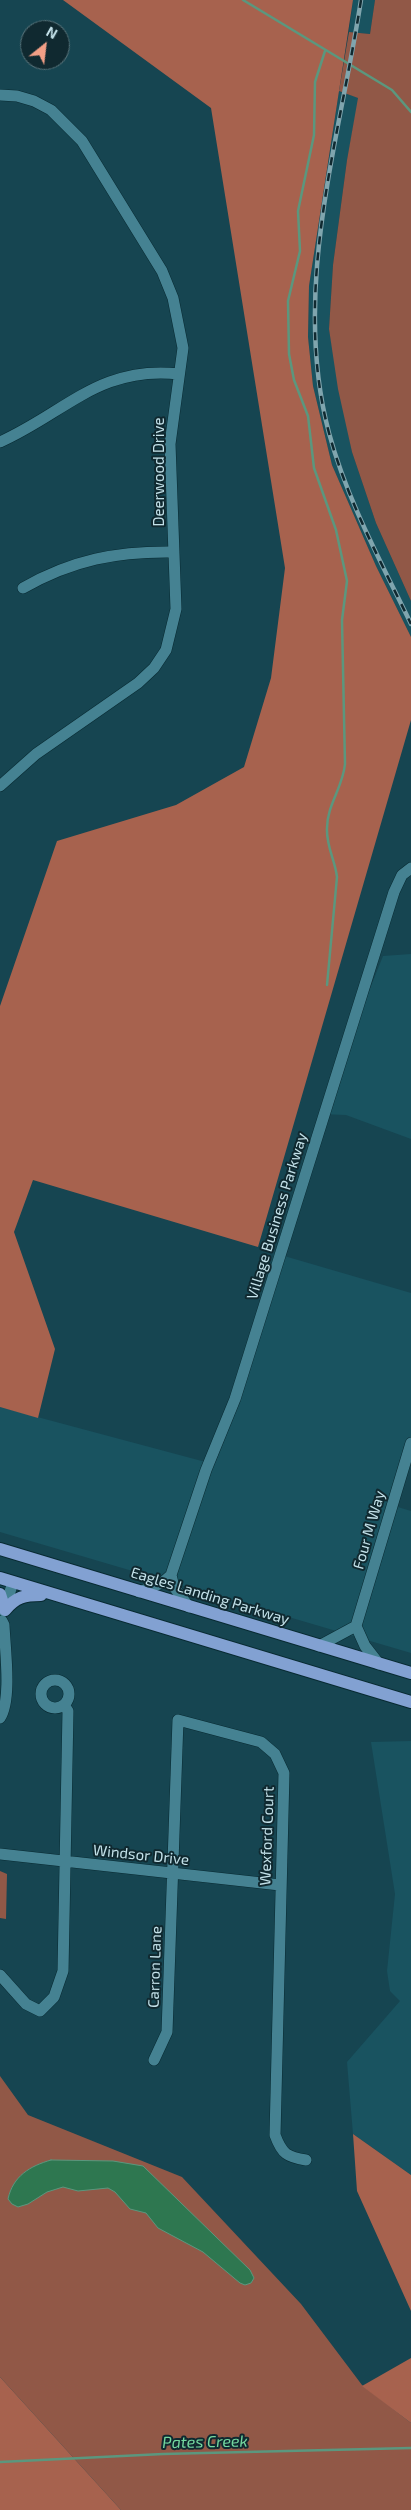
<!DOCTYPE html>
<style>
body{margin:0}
#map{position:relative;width:411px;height:2510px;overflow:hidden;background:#164551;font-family:"Exo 2",sans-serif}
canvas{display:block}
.north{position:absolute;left:20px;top:20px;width:50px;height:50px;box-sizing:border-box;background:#102930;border:1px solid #58737a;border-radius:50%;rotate:29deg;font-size:14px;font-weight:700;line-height:20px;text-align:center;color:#c3e1e9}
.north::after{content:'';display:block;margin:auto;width:18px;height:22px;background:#f39f86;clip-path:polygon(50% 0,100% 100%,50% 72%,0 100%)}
</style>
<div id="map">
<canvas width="411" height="2510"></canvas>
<div class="north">N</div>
</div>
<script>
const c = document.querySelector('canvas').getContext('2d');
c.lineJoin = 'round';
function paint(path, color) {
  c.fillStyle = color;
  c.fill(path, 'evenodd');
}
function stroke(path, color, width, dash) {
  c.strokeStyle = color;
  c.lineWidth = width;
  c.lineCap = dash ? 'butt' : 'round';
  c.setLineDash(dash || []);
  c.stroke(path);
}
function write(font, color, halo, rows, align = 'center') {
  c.font = font + ' "Exo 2",sans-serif';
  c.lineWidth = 4;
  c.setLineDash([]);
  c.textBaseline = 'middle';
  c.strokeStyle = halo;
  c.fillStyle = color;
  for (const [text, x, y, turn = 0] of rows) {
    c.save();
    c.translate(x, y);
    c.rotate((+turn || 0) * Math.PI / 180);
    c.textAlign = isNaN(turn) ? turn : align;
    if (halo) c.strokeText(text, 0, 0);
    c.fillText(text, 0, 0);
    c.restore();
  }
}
paint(new Path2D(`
 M353 0H375L370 34 349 32Z
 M339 91 359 98 347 160 333 265 329 329 352 452 376 523 411 601V637L376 566 332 465 313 386 308 337 309 286Z
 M411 954V1139L346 1115 320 1114 383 956Z
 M274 1253 411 1293V1440L391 1505 411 1511V1653L0 1532V1407L213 1464Z
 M411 1741V2175L353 2134 347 2062 400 2001 390 1991 387 1971 395 1894 371 1742Z`), '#195360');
paint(new Path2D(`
 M375 0H411V601L376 523 352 452 338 389 329 329 333 265 347 160 358 98 339 91 349 32 370 34Z
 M0 1871 7 1874 6 1919 0 1918Z
 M0 2076 28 2115 182 2177 301 2304 362 2385 411 2423V2510H121L0 2377Z`), '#915847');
paint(new Path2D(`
 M63 0H353L309 286 308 337 313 386 332 465 376 566 411 637V720L258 1247 33 1180 14 1232 55 1349 38 1418 0 1407V1006L57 841 176 805 244 767 271 678 285 568 211 108Z
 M353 2134 411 2175V2311L357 2191Z
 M411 2358V2423L362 2386Z
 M0 2377 121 2510H0Z`), '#a7624e');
const water = new Path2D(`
 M51 2160 113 2161 143 2166 250 2270 254 2278 251 2283 245 2285 240 2283 203 2252 158 2228 146 2213 130 2209 115 2192 108 2188 78 2191 63 2187 47 2192 28 2204 18 2207 12 2204 8 2199C13 2176 30 2166 51 2160Z`);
paint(water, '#2e7750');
stroke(water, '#5b977e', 1);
stroke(new Path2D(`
 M243 0 392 90 411 112
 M325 51 315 82 314 135 298 211 300 251 288 301 289 354 294 380 308 416 314 468 336 530 347 581 342 620 345 764C343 787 327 805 327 828 326 846 335 860 337 877L327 985
 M0 2462 163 2454 411 2448`), '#5b977e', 2.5);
const minor = new Path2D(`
 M0 95 17 96 34 101 51 110 82 141 162 271 173 298 183 348 170 444 176 609 166 650 154 668 138 683 36 754 0 786
 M0 442C65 413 100 365 179 374
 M23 588C72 560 117 551 174 552
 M171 1575 174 1587 189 1607
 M139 1592 162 1583 171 1575 206 1470 235 1399 394 892 402 875 411 868
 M4 1611 13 1582
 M319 1646 356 1626
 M379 1664 365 1646 356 1626 411 1443
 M41 1694a14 14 0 1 1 28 0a14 14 0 1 1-28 0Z
 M0 1718C12 1700 5 1649 4 1625L2 1621
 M0 1854 280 1885
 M0 1975 26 2004 40 2011 54 1997 63 1971 68 1711 64 1705
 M154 2060 167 2032 178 1720 261 1742 275 1754 284 1773 275 2135C282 2154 287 2157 306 2160`);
const major = new Path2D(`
 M0 1549 411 1673
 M0 1578 411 1702
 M0 1594 5 1610
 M5 1610C16 1597 24 1595 41 1595`);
stroke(minor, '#082a32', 12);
stroke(major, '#082a32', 14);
stroke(minor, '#458292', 11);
stroke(major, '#82a1d2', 12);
const rail = new Path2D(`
 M361 0C339 142 291 290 329 433 347 500 381 562 411 624`);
stroke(rail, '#80a5ae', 4.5);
stroke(rail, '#102930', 2.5, [8]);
write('15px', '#c3e1e9', '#102930', [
 ["Deerwood Drive",159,472,-90],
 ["Village Business Parkway",277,1216,-73],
 ["Four M Way",369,1530,-74],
 ["Eagles Landing Parkway",210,1596,17],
 ["Wexford Court",267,1836,-88],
 ["Windsor Drive",141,1855,6],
 ["Carron Lane",155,1967,-88]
]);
write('italic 16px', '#74d89f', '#102930', [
 ["Pates Creek",205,2442,-1]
]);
</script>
